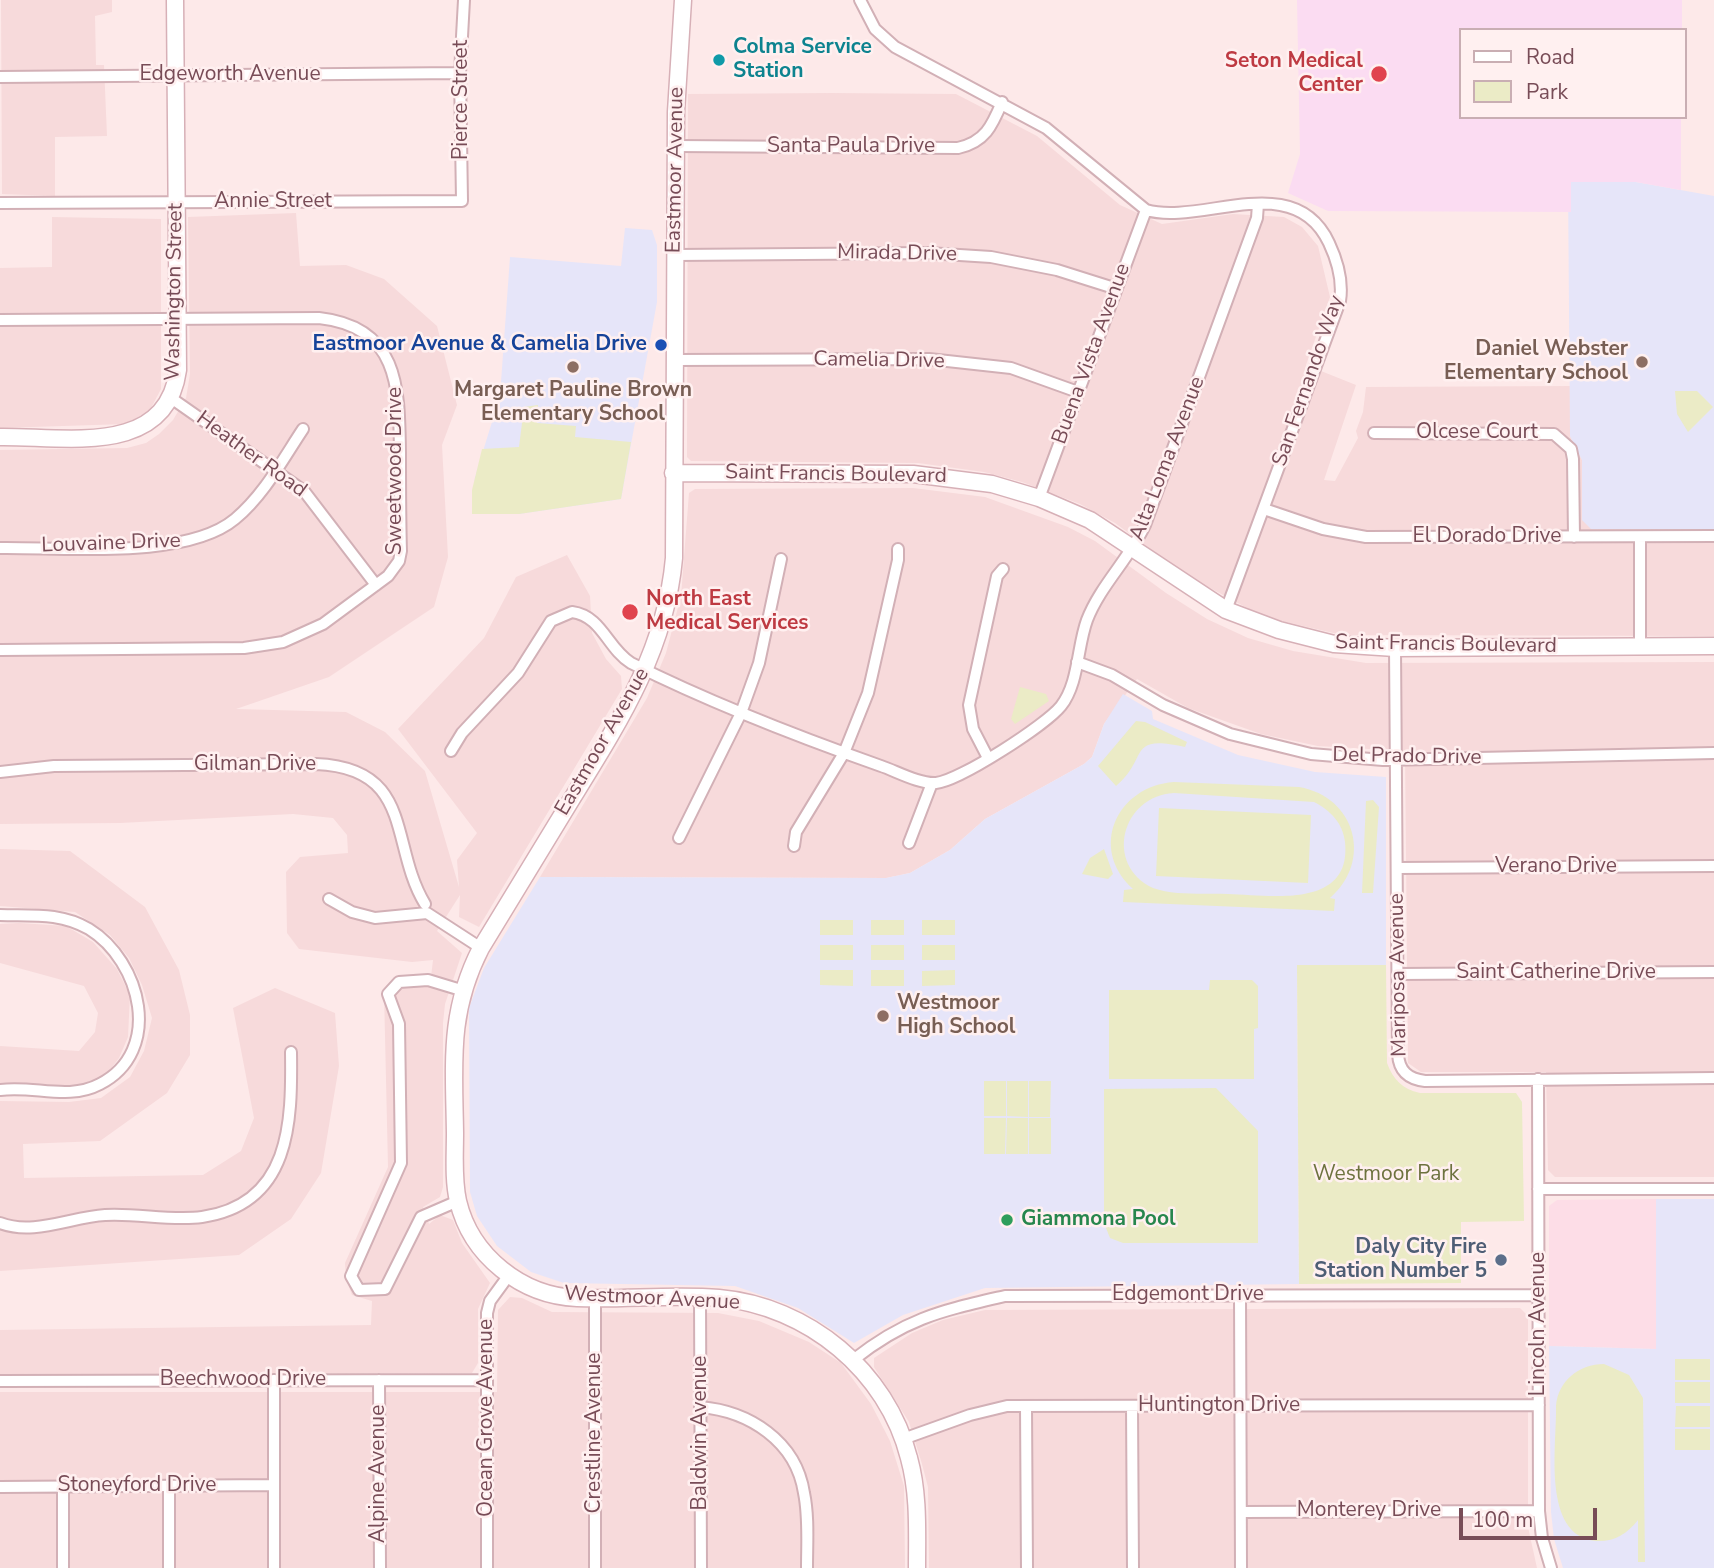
<!DOCTYPE html>
<style>
body{margin:0}
#map{position:relative;width:1714px;height:1568px;overflow:hidden;background:#fde9e9;font-family:"Nunito Sans",sans-serif}
canvas{display:block}
.legend{position:absolute;left:1459px;top:28px;width:228px;height:91px;box-sizing:border-box;background:#fff0f0;border:2px solid #c9aeb3;margin:0;padding:9px 12px;list-style:none;font-size:21px;color:#784c57}
.legend li{display:flex;align-items:center;gap:14px;height:35px}
.legend b{width:35px;border:2px solid #c9aeb3}
.scale{position:absolute;left:1459px;top:1508px;width:138px;height:32px;box-sizing:border-box;border:4px solid #784c57;border-top:0;padding-left:9px;font-size:21px;line-height:24px;white-space:nowrap;color:#784c57;-webkit-text-stroke:5px #fff0f0;paint-order:stroke}
</style>
<div id="map">
<canvas width="1714" height="1568"></canvas>
<ul class="legend">
<li><b style="height:9px;background:#fff"></b>Road</li>
<li><b style="height:19px;background:#ebebc6"></b>Park</li>
</ul>
<div class="scale">100 m</div>
</div>
<script>
const c = document.querySelector('canvas').getContext('2d');
c.lineJoin = 'round';
function paint(path, color) {
  c.fillStyle = color;
  c.fill(path, 'evenodd');
}
function stroke(path, color, width, dash) {
  c.strokeStyle = color;
  c.lineWidth = width;
  c.lineCap = dash ? 'butt' : 'round';
  c.setLineDash(dash || []);
  c.stroke(path);
}
function write(font, color, halo, rows, align = 'center') {
  c.font = font + ' "Nunito Sans",sans-serif';
  c.lineWidth = 5;
  c.setLineDash([]);
  c.textBaseline = 'middle';
  c.strokeStyle = halo;
  c.fillStyle = color;
  for (const [text, x, y, turn = 0] of rows) {
    c.save();
    c.translate(x, y);
    c.rotate((+turn || 0) * Math.PI / 180);
    c.textAlign = isNaN(turn) ? turn : align;
    if (halo) c.strokeText(text, 0, 0);
    c.fillText(text, 0, 0);
    c.restore();
  }
}
paint(new Path2D(`
 M1 0H112V12L95 16 96 65H104L107 136 55 137V196L2 194Z
 M832 93 956 94 1037 136 1120 205 1162 224 1233 214 1284 217 1302 227 1318 246 1330 297 1306 365 1356 385 1324 480 1335 481 1358 438 1356 431 1363 412 1366 387 1570 386V436L1582 460V520L1647 529H1714V636L1342 635 1277 620 1249 609 1186 575 1115 523 1080 504 1022 482 984 472 918 463 691 461 687 457 688 94Z
 M296 213 300 266 346 265 384 279 437 326 457 405 442 445 448 557 434 607 329 677 236 709 346 712 385 732 425 771 459 887 457 860 477 833 398 729 484 638 516 577 567 555 590 596 592 633 606 659 621 676 622 689 479 927 459 917 460 895 437 931 462 953 445 1004 443 1023V1187L440 1197 423 1207 429 1224 440 1215 453 1220 462 1243 490 1283 478 1309V1363L472 1373 0 1376V1330L371 1325 372 1301 352 1295 346 1279 345 1263 388 1167 384 992 397 978 431 977 433 960 412 962 299 949 287 933 286 872 300 857 348 853 347 835 333 818 293 814 120 823 0 824V450L127 448 146 443 159 434 173 420 186 398 190 374 188 217Z
 M52 217 161 219V389L150 410 126 424 0 428V268L52 267Z
 M913 488 985 497 1068 527 1095 541 1166 593 1207 619 1248 638 1293 651 1366 663 1714 662V1177H1555L1548 1170 1546 1072H1421L1408 1063 1405 751 1318 746 1261 734 1188 708 1137 679 1104 724 1092 757 1084 764 985 819 950 850 910 873 886 878 540 877 647 698 666 653 681 596 689 493 695 489Z
 M0 849 70 851 145 907 179 970 190 1015V1055L167 1093 100 1141 23 1144 24 1178 203 1175 241 1151 254 1118 233 1008 275 988 335 1013 339 1066 321 1173 291 1219 239 1255 0 1271V1101L69 1102 101 1098 130 1077 144 1051 152 1018 142 985 129 958 110 935 75 912 0 906Z
 M19 923 66 926 93 942 117 969 130 995 128 1037 119 1058 106 1075 80 1085 0 1086V1046L79 1051 95 1032 98 1013 84 986 0 963V924Z
 M510 1297 522 1298 552 1312 718 1313 759 1321 809 1342 841 1363 871 1404 890 1441 904 1486 905 1568H0V1392H497L498 1310Z
 M1520 1308 1528 1316V1527L1537 1568H929L928 1487 922 1464 909 1422 874 1367V1358L912 1333 943 1320 985 1310Z`), '#f7dadb');
paint(new Path2D(`
 M1656 1199V1349L1549 1346V1206L1557 1200Z`), '#fddde7');
paint(new Path2D(`
 M1568 182H1636L1714 196V529H1591L1582 520V460L1570 436Z
 M625 228 652 230 657 245V302L621 499 519 514H472L475 477 500 396 510 257 621 266Z
 M1123 694 1152 711 1153 719 1238 755 1315 772 1386 777V965L1297 966 1299 1284 985 1288 903 1315 854 1343 798 1308 735 1286 564 1283 531 1272 497 1246 477 1216 470 1192 469 1008 484 968 540 877 886 878 910 873 950 850 985 819 1084 764 1092 757 1104 724Z
 M1656 1199H1714V1568H1563L1554 1539 1551 1512 1549 1346 1656 1349Z`), '#e6e5f9');
paint(new Path2D(`
 M1297 0H1682V30H1460V117H1681V190L1636 182H1571V212L1328 211 1288 193 1300 154Z`), '#fbdcf2');
paint(new Path2D(`
 M1675 391H1697L1713 407 1688 432 1677 414Z
 M538 405 537 423 576 426 575 437 631 442 621 499 519 514H472V490L482 449 519 447 524 407Z
 M1020 687 1046 694 1049 701 1015 724 1011 719Z
 M1136 721 1145 722 1187 742 1185 747C1126 734 1150 757 1116 786L1098 766Z
 M1174 782 1299 787C1356 797 1373 861 1330 898L1335 899 1334 911 1123 902 1124 890 1133 889C1088 848 1117 786 1174 782ZM1174 793 1314 802C1330 810 1343 823 1345 842 1352 910 1269 895 1228 894 1204 893 1176 896 1153 888 1104 865 1121 796 1174 793Z
 M1373 800 1379 807 1373 893H1362L1366 801Z
 M1159 808 1311 815 1308 883 1156 876Z
 M1104 849 1113 874 1108 879 1082 874 1090 858Z
 M820 920H853V935H820Z
 M871 920H904V935H871Z
 M922 920H955V935H922Z
 M820 945H853V960H820Z
 M871 945H904V960H871Z
 M922 945H955V960H922Z
 M1297 965H1386L1387 1063C1393 1079 1402 1089 1420 1093H1516L1522 1102 1524 1221 1461 1222V1283L1299 1284Z
 M820 970H853V986L820 985Z
 M871 970H904V986H871Z
 M955 970V985L922 986V971Z
 M1210 980H1252L1258 986V1028L1254 1029V1079H1109V990H1209Z
 M984 1081H1006V1116H984Z
 M1007 1081H1028V1117L1007 1116Z
 M1029 1081H1051L1050 1117H1029Z
 M1216 1088 1258 1131V1243H1123L1110 1238 1104 1223V1089Z
 M984 1118H1006L1005 1154H984Z
 M1007 1118H1028V1154H1006Z
 M1029 1118H1051V1154H1029Z
 M1675 1359H1710V1380H1675Z
 M1604 1364 1629 1375 1643 1398 1645 1562H1638V1520C1627 1534 1614 1542 1596 1541 1541 1536 1557 1445 1556 1406 1558 1381 1579 1364 1604 1364Z
 M1675 1382H1710V1403H1675Z
 M1676 1406H1710V1427H1675Z
 M1675 1429H1710V1450H1675Z`), '#ebebc6');
const street = new Path2D(`
 M860 0 875 29 895 47 1046 128 1146 210C1202 226 1294 168 1329 243 1337 260 1343 282 1340 301L1226 610
 M0 77 460 73
 M676 146 958 148C985 142 992 126 1002 102
 M0 203 462 201 460 73 464 0
 M676 255 928 253 991 257 1057 270 1114 288
 M0 320 319 318C400 327 399 389 400 453 400 486 400 518 401 551L399 561 388 576 323 624 283 642 244 648 0 650
 M675 360 929 359 1011 368 1078 392
 M171 398 304 491 376 585
 M1374 433 1554 434 1571 449 1573 459 1574 537
 M1039 498 1146 210
 M1264 509 1323 529 1366 537 1714 536
 M1640 537V647
 M0 548C64 547 186 560 235 519 264 495 283 459 303 429
 M1395 648 1398 1054C1399 1071 1408 1079 1425 1081L1714 1078
 M1077 662 1112 675 1163 705 1230 734 1311 754 1383 760 1714 753
 M451 751 462 733 518 673 551 621 572 612C602 616 607 648 631 663 711 703 796 736 881 766 896 771 919 784 936 783 959 781 1046 725 1061 706 1079 683 1077 647 1087 620 1100 586 1129 559 1145 525L1257 218 1258 204
 M988 758 973 729 969 705 997 576 1003 569
 M0 772 54 766 316 764C415 768 389 845 425 904
 M679 838 741 713 759 663 781 559
 M909 843 932 783
 M794 846 796 832 844 753 868 693 898 560V549
 M1397 868 1714 866
 M329 899 352 912 375 918 427 913 481 948
 M0 915C31 916 60 912 89 929 141 961 164 1051 100 1084 68 1101 34 1085 0 1090
 M1398 974 1714 972
 M1538 1079 1539 1511 1542 1538 1551 1568
 M1538 1189H1714
 M458 1201 421 1217 385 1289 359 1290 351 1276 401 1163 399 1024 388 994 399 982 428 980 461 990
 M0 1223C33 1236 71 1217 105 1215 137 1213 170 1221 202 1217 291 1204 292 1122 291 1052
 M1240 1295 1241 1568
 M700 1297 701 1568
 M595 1298V1568
 M853 1360C906 1318 941 1311 1005 1296L1538 1295
 M274 1380V1568
 M379 1380 380 1568
 M0 1381 487 1380
 M1026 1406 1027 1568
 M1132 1406 1133 1568
 M700 1407C749 1411 796 1441 804 1493 809 1517 807 1543 807 1568
 M903 1439 970 1415 1007 1406 1539 1405
 M0 1487 274 1485
 M63 1487V1568
 M1241 1512 1539 1511
 M169 1568V1486
 M487 1568V1313L490 1301 509 1275`);
const secondary = new Path2D(`
 M683 0 676 112 674 558C666 649 620 721 573 797 542 847 512 898 481 948 448 1012 454 1063 455 1133 455 1156 453 1179 458 1201 471 1256 522 1296 577 1298 624 1300 672 1294 719 1298 808 1306 887 1371 909 1458 919 1494 917 1531 917 1568
 M0 437C65 436 166 458 178 370L175 0
 M673 473 913 474 992 484 1039 498 1090 520 1226 610 1279 630 1334 644 1395 648 1714 646`);
stroke(street, '#d2b0b6', 14);
stroke(secondary, '#d7b0b7', 19);
stroke(street, '#fff', 10);
stroke(secondary, '#fff', 16);
for (const [x, y, r, color] of [
 [719,60,7,"#0f9aa8"],
 [1379,74,9,"#e0444e"],
 [661,345,7,"#1a4fb4"],
 [1642,362,7,"#8d6e63"],
 [573,367,7,"#8d6e63"],
 [630,612,9,"#e0444e"],
 [883,1016,7,"#8d6e63"],
 [1007,1220,7,"#2e9e5b"],
 [1501,1260,7,"#5c6f8a"]
]) {
  const dot = new Path2D();
  dot.arc(x, y, r, 0, 2 * Math.PI);
  c.fillStyle = color;
  c.fill(dot);
  stroke(dot, '#fff0f0', 2.5);
}
write('bold 21px', '#0d838f', '#fff0f0', [
 ["Colma Service",733,48],
 ["Station",733,72]
], 'left');
write('bold 21px', '#be3a42', '#fff0f0', [
 ["Seton Medical",1363,62],
 ["Center",1363,86],
 ["North East",646,600,"left"],
 ["Medical Services",646,624,"left"]
], 'right');
write('21px', '#784c57', '#fff0f0', [
 ["Edgeworth Avenue",230,75],
 ["Pierce Street",462,100,-90],
 ["Santa Paula Drive",851,147],
 ["Eastmoor Avenue",676,170,-89],
 ["Annie Street",273,202],
 ["Mirada Drive",897,254,1],
 ["Washington Street",175,292,-89],
 ["Buena Vista Avenue",1092,354,-70],
 ["Camelia Drive",879,361,1],
 ["San Fernando Way",1309,381,-71],
 ["Olcese Court",1477,433],
 ["Heather Road",251,455,36],
 ["Alta Loma Avenue",1168,459,-69],
 ["Sweetwood Drive",396,471,-90],
 ["Saint Francis Boulevard",836,475,1],
 ["El Dorado Drive",1487,537],
 ["Louvaine Drive",111,544,-2],
 ["Saint Francis Boulevard",1446,645,1],
 ["Eastmoor Avenue",603,742,-60],
 ["Del Prado Drive",1407,757,1],
 ["Gilman Drive",255,765],
 ["Verano Drive",1556,867],
 ["Saint Catherine Drive",1556,973],
 ["Mariposa Avenue",1399,975,-91],
 ["Edgemont Drive",1188,1295],
 ["Westmoor Avenue",652,1299,3],
 ["Lincoln Avenue",1539,1324,-90],
 ["Beechwood Drive",243,1380],
 ["Huntington Drive",1219,1406],
 ["Ocean Grove Avenue",487,1418,-90],
 ["Crestline Avenue",595,1433,-90],
 ["Baldwin Avenue",701,1433,-90],
 ["Alpine Avenue",379,1474,-90],
 ["Stoneyford Drive",137,1486],
 ["Monterey Drive",1369,1511]
]);
write('bold 21px', '#164399', '#fff0f0', [
 ["Eastmoor Avenue & Camelia Drive",647,345]
], 'right');
write('bold 21px', '#785e54', '#fff0f0', [
 ["Daniel Webster",1628,350],
 ["Elementary School",1628,374],
 ["Margaret Pauline Brown",573,391,"center"],
 ["Elementary School",573,415,"center"],
 ["Westmoor",897,1004,"left"],
 ["High School",897,1028,"left"]
], 'right');
write('21px', '#6d723e', '#fff0f0', [
 ["Westmoor Park",1386,1175]
]);
write('bold 21px', '#27864d', '#fff0f0', [
 ["Giammona Pool",1021,1220]
], 'left');
write('bold 21px', '#4e5e75', '#fff0f0', [
 ["Daly City Fire",1487,1248],
 ["Station Number 5",1487,1272]
], 'right');
</script>
